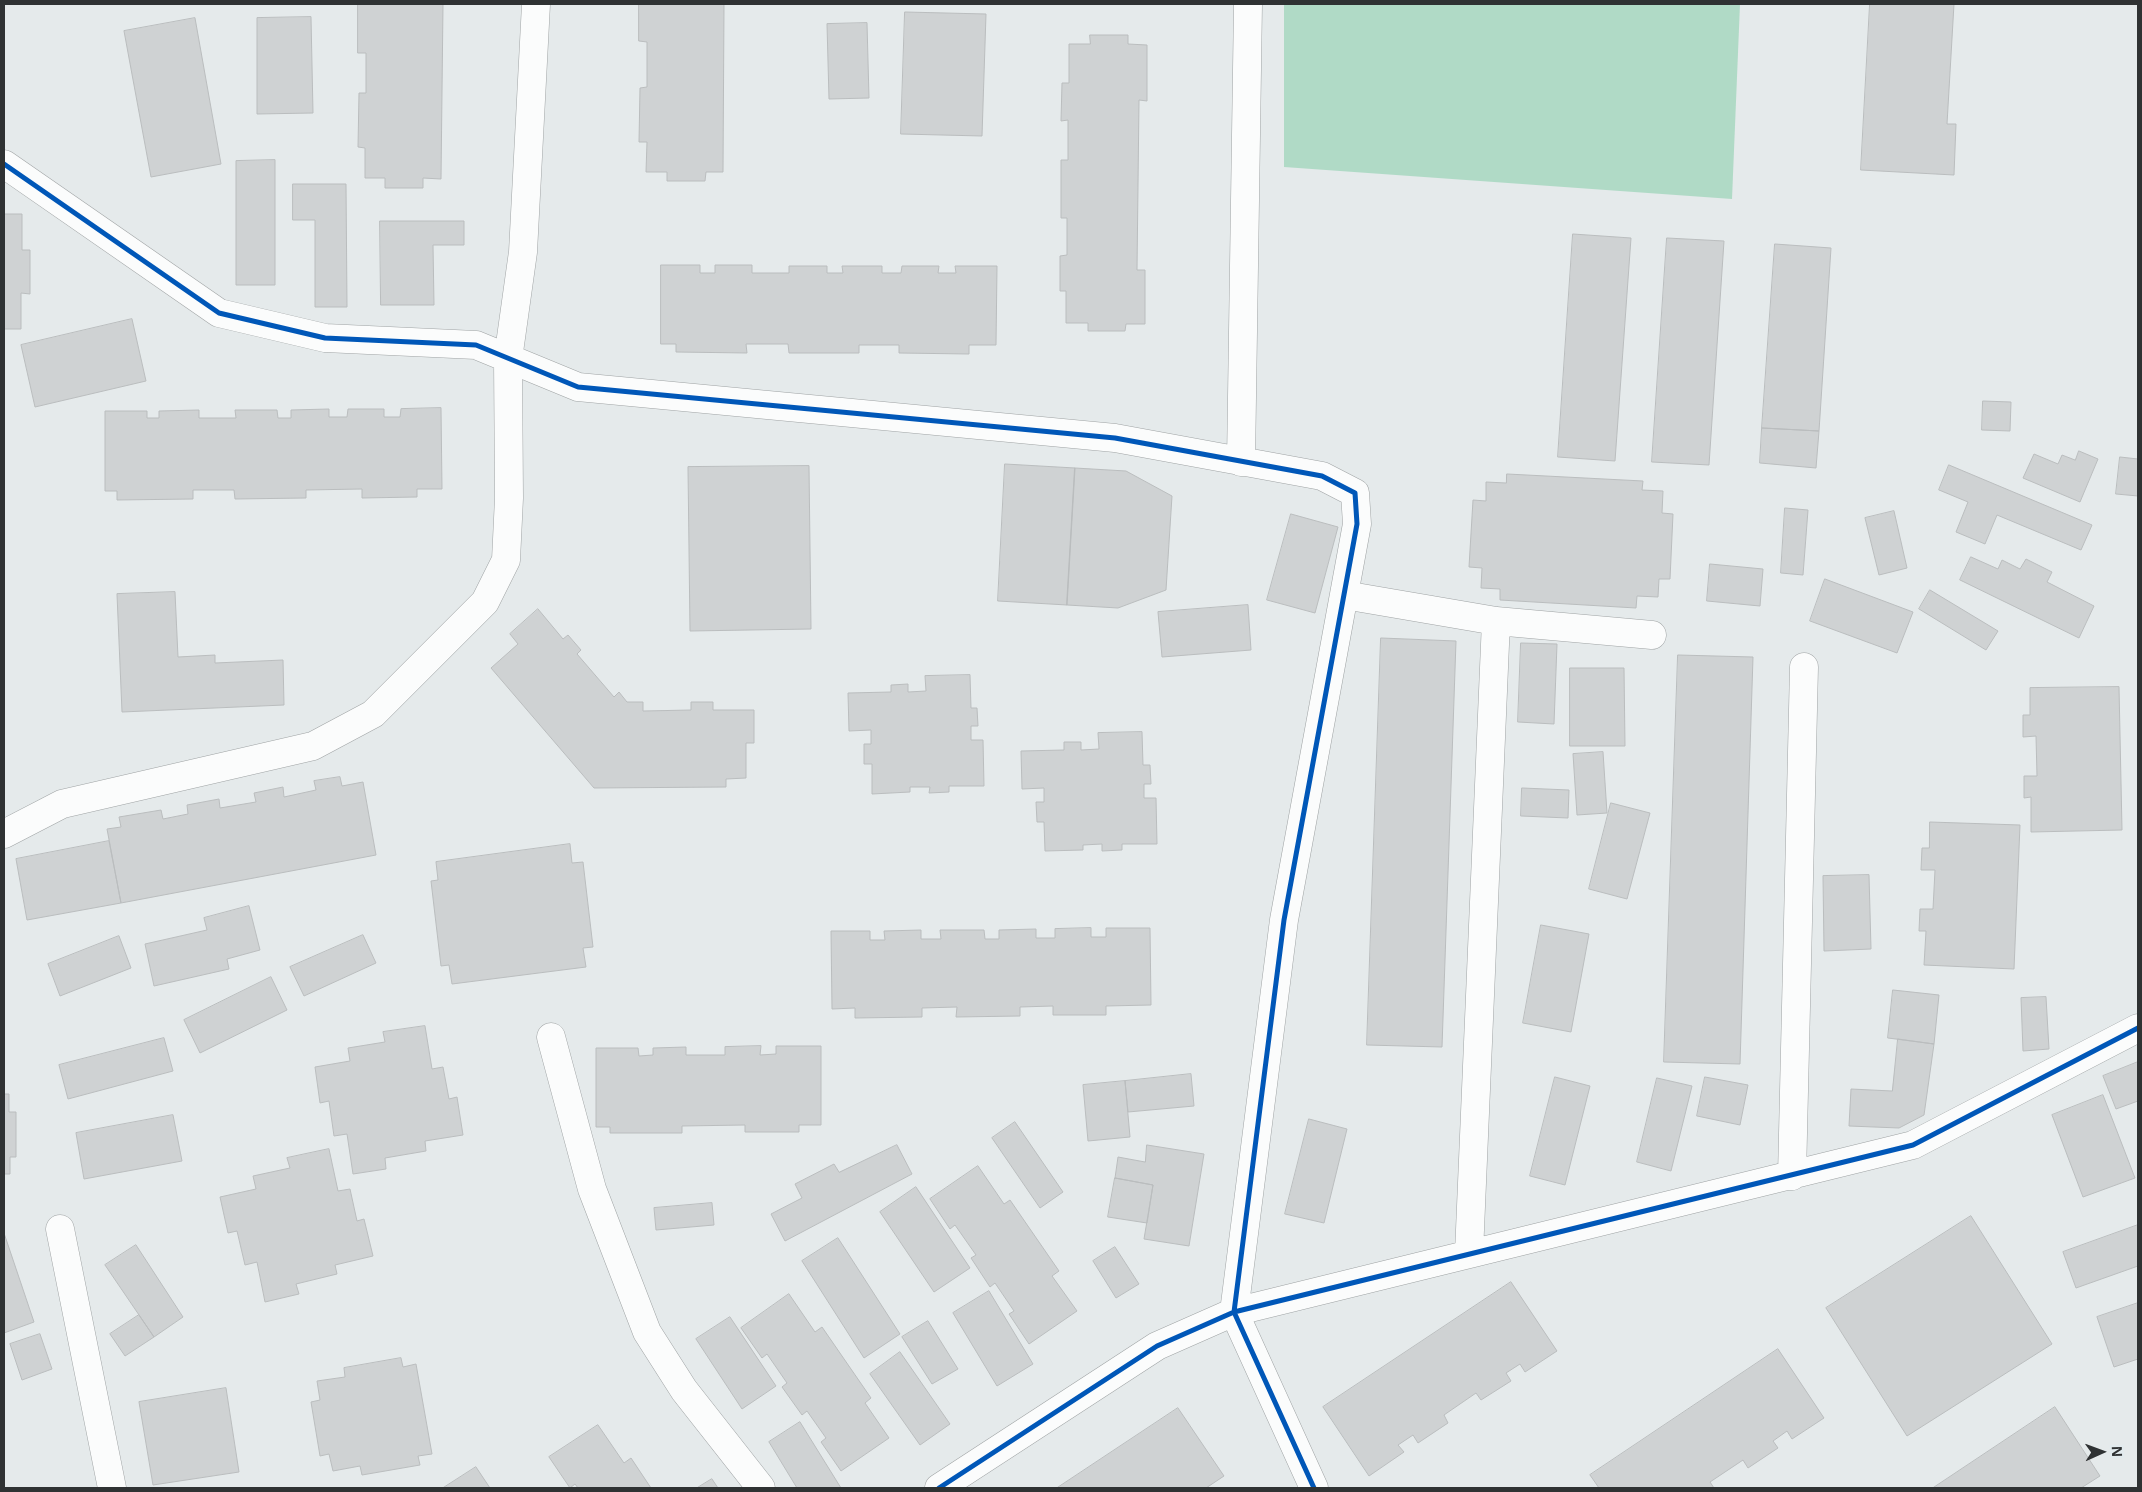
<!DOCTYPE html>
<style>
body{margin:0}
#map{position:relative;width:2142px;height:1492px;overflow:hidden;background:#e5eaeb;font-family:"Noto Sans",sans-serif}
canvas{display:block}
.frame{position:absolute;inset:0;border:5px solid #2f3233;pointer-events:none}
.north{position:absolute;left:2077px;top:1427px;width:50px;height:50px;-webkit-text-stroke:4px #e2ebee;paint-order:stroke;rotate:88deg;font-size:14px;font-weight:700;line-height:20px;text-align:center;color:#2f3233}
.north::after{content:'';display:block;margin:auto;width:18px;height:22px;background:#2f3233;clip-path:polygon(50% 0,100% 100%,50% 72%,0 100%)}
</style>
<div id="map">
<canvas width="2142" height="1492"></canvas>
<div class="frame"></div>
<div class="north">N</div>
</div>
<script>
const c = document.querySelector('canvas').getContext('2d');
c.lineJoin = 'round';
function paint(path, color) {
  c.fillStyle = color;
  c.fill(path, 'evenodd');
}
function stroke(path, color, width, dash) {
  c.strokeStyle = color;
  c.lineWidth = width;
  c.lineCap = dash ? 'butt' : 'round';
  c.setLineDash(dash || []);
  c.stroke(path);
}
paint(new Path2D(`
 M1284 4H1740L1732 199 1284 167Z`), '#b0dac6');
const building = new Path2D(`
 M358 4H443L441 179 423 178V188H385V178H365V148L358 147 359 93H366V53H358Z
 M639 4H724L723 172H706L705 181H667V172H646L647 142H639L640 88 647 87V42L639 41Z
 M1870 4H1954L1947 124H1956L1954 175 1861 170Z
 M905 12 986 14 982 136 901 134Z
 M311 17 313 113 257 114V18Z
 M195 18 221 164 151 177 124 31Z
 M867 23 869 98 829 99 827 24Z
 M1090 35H1128V44L1147 45V101L1139 100 1137 270H1145V324H1126L1125 331H1088V323H1066V291H1060V256L1067 255V218H1061V160H1068V120L1061 121 1062 83H1069V44H1090Z
 M275 160V285H236V161Z
 M293 184H346L347 307H315V220H293Z
 M4 214H22V250H30V294L21 293V329H4Z
 M380 221H464V245H433L434 305H381Z
 M1573 234 1631 238 1615 461 1558 457Z
 M1667 238 1724 241 1709 465 1652 462Z
 M1775 244 1831 248 1819 431 1762 428Z
 M661 265H700V273H715V265H752V273H789V266H827V273H843L842 266H882V273H901L902 266H939L938 273H956L955 266H997L996 345H969V354L899 353V345H859V353H789L788 344H746L747 353 676 352V344H661Z
 M132 319 146 381 35 407 21 345Z
 M1983 401 2011 402 2010 431 1982 430Z
 M441 408 442 489H417V497L362 498V489L306 490V498L235 499 234 490H193V499L117 500V491H105V411H147V418H159V411L199 410V418H236L235 410H277L278 418H291V410L329 409V417H347L348 409H384V417H400L401 409Z
 M1762 428 1819 431 1816 468 1760 463Z
 M2079 451 2098 459 2080 502 2023 478 2034 454 2058 464 2062 455 2075 460Z
 M2120 457 2138 459V496L2116 494Z
 M1005 464 1075 468 1067 605 998 601Z
 M1949 465 2092 525 2081 550 1997 515 1985 544 1956 532 1968 502 1939 490Z
 M809 466 811 629 690 631 688 467Z
 M1075 468 1126 471 1172 496 1166 590 1118 608 1067 605Z
 M1507 474 1643 481 1642 490 1663 491 1662 513 1673 514 1670 579H1659L1658 597 1637 596 1636 608 1500 600V589L1481 588 1482 568 1469 567 1473 500 1486 501V482L1506 483Z
 M1785 508 1808 510 1803 575 1781 573Z
 M1894 511 1907 568 1879 575 1865 518Z
 M1291 514 1338 527 1315 613 1267 600Z
 M1971 557 1998 569 2002 560 2020 569 2026 559 2052 572 2047 582 2094 606 2079 638 1960 580Z
 M1710 564 1763 569 1760 606 1707 601Z
 M1825 579 1913 612 1897 653 1810 621Z
 M1930 590 1998 631 1986 650 1919 609Z
 M175 592 178 657 215 655V663L283 660 284 705 122 712 117 594Z
 M1248 605 1251 650 1162 657 1158 612Z
 M538 609 563 639 568 635 581 650 577 654 614 697 619 692 627 702H643V711L691 710V702H713V710H754V743H746V778L726 779V787L594 788 491 668 518 644 510 634Z
 M1381 638 1456 641 1442 1047 1367 1045Z
 M1521 643 1557 644 1554 724 1518 722Z
 M1678 655 1753 657 1740 1064 1664 1062Z
 M1570 668H1624L1625 746H1570Z
 M970 675 971 708H977L978 726H971V740H983L984 786H949V792L929 793 930 787H910V792L872 794V764H864V744H871V730L849 731 848 693 891 692V685L908 684V692L926 691 925 676Z
 M2119 687 2122 830 2031 832V797L2024 798V776H2037L2036 736 2023 737V715H2030V688Z
 M1142 732 1143 765H1150L1151 784H1144V798H1156L1157 844H1122V850L1102 851V844L1083 845V850L1045 851 1044 822H1037L1036 802H1044V788L1022 789 1021 751 1064 750V742H1081V750L1099 749 1098 733Z
 M1603 752 1607 813 1577 815 1573 754Z
 M340 777 342 786 363 782 376 855 121 903 107 829 121 827 119 817 161 810 163 819 188 814 187 805 219 799 220 808 256 802 254 793 283 787 284 797 316 790 314 781Z
 M1522 788 1569 790 1568 818 1521 816Z
 M1611 803 1650 813 1627 899 1589 889Z
 M1930 822 2020 825 2014 969 1924 965 1926 931H1919L1920 909H1933L1935 870H1921L1922 848H1929Z
 M109 841 121 903 27 920 16 859Z
 M570 844 572 863 583 862 593 947 583 948 586 967 452 984 449 965 441 966 431 881 438 880 436 862Z
 M1869 875 1871 949 1824 951 1823 876Z
 M249 906 260 950 227 959 229 969 154 986 145 944 207 930 204 918Z
 M1541 925 1589 934 1571 1032 1523 1023Z
 M1091 928V937H1106V928H1150L1151 1005 1106 1006V1015H1053V1006L1020 1007V1016L956 1017 957 1007 922 1008V1017L855 1018V1008L832 1009 831 931H870V940H885L884 931 921 930V939H941L940 930H984L985 939H999V930L1036 929V938H1055V929Z
 M363 935 376 963 304 996 290 967Z
 M119 936 131 968 60 996 48 964Z
 M271 977 287 1010 200 1053 184 1020Z
 M1893 990 1939 995 1934 1044 1888 1038Z
 M2046 997 2049 1049 2023 1051 2021 998Z
 M425 1026 432 1069 443 1067 449 1099 457 1097 463 1135 425 1141 426 1151 385 1158 386 1169 353 1174 347 1134 334 1136 329 1101 320 1103 315 1067 350 1061 348 1048 385 1042 383 1032Z
 M164 1038 173 1071 68 1099 59 1065Z
 M1898 1039 1934 1044 1924 1115 1899 1128 1849 1126 1851 1089 1892 1091Z
 M761 1046 760 1055 776 1054V1046H821V1125H799V1132H745V1125L682 1126V1133H610V1127H596V1048H638L639 1056 653 1055V1048L686 1047V1055H725V1047Z
 M2138 1062V1101L2116 1109 2103 1076Z
 M1191 1074 1194 1106 1128 1112 1125 1081Z
 M1555 1077 1590 1086 1565 1185 1530 1176Z
 M1705 1077 1748 1085 1740 1125 1697 1116Z
 M1657 1078 1692 1086 1671 1171 1637 1162Z
 M1125 1081 1130 1137 1088 1141 1083 1085Z
 M4 1094H9V1112H16V1157H10V1174H4Z
 M2103 1095 2135 1178 2083 1197 2052 1115Z
 M173 1115 182 1161 84 1179 76 1133Z
 M1309 1119 1347 1129 1324 1223 1285 1214Z
 M1015 1122 1063 1192 1040 1208 992 1138Z
 M897 1145 912 1174 785 1241 771 1214 802 1198 795 1184 834 1164 839 1172Z
 M1147 1145 1204 1154 1189 1246 1144 1239 1153 1185 1115 1178 1118 1157 1145 1162Z
 M329 1149 338 1191 350 1189 357 1221 364 1219 373 1256 335 1265 337 1274 296 1284 299 1294 265 1302 257 1262 245 1265 237 1231 228 1233 220 1197 256 1189 253 1176 290 1168 287 1158Z
 M978 1166 1004 1204 1010 1200 1059 1271 1052 1276 1077 1311 1029 1344 1009 1314 1014 1311 995 1283 990 1287 971 1258 976 1255 955 1225 950 1229 930 1199Z
 M1115 1178 1153 1185 1147 1223 1108 1217Z
 M916 1187 970 1268 934 1292 880 1212Z
 M712 1203 714 1225 656 1230 654 1208Z
 M1971 1216 2052 1344 1907 1436 1826 1308Z
 M2138 1225V1266L2076 1288 2063 1252Z
 M4 1233 34 1322 4 1333Z
 M838 1238 900 1334 864 1358 802 1261Z
 M136 1245 183 1317 154 1337 105 1265Z
 M1115 1247 1139 1284 1116 1298 1093 1261Z
 M1511 1282 1557 1351 1525 1372 1520 1364 1506 1373 1511 1381 1481 1400 1476 1393 1444 1415 1448 1423 1418 1443 1413 1435 1398 1445 1404 1452 1369 1476 1323 1407Z
 M989 1291 1033 1364 997 1386 953 1313Z
 M789 1294 815 1332 822 1327 871 1398 865 1403 889 1438 841 1471 821 1442 826 1438 807 1411 802 1415 782 1387 787 1383 767 1354 762 1358 741 1328Z
 M2138 1303V1359L2114 1367 2097 1317Z
 M139 1315 154 1337 125 1356 110 1334Z
 M730 1317 776 1386 742 1409 696 1339Z
 M928 1321 958 1369 932 1384 902 1337Z
 M40 1334 52 1369 22 1380 10 1344Z
 M1778 1349 1824 1418 1792 1439 1787 1431 1773 1441 1778 1448 1748 1468 1743 1460 1710 1482 1714 1488H1599L1590 1475Z
 M900 1352 950 1424 920 1445 870 1374Z
 M401 1358 403 1367 416 1364 432 1454 418 1456 420 1465 362 1475 360 1466 333 1471 329 1454 320 1456 311 1402 320 1400 317 1381 345 1377 344 1368Z
 M226 1388 239 1472 153 1485 139 1402Z
 M2055 1407 2100 1476 2081 1488H1933Z
 M1178 1408 1224 1476 1206 1488H1057Z
 M800 1422 841 1488H797L769 1442Z
 M598 1425 624 1463 631 1458 651 1488H578L575 1484 570 1488 549 1457Z
 M476 1467 490 1488H443Z
 M712 1479 718 1488H697Z`);
paint(building, '#cfd2d3');
stroke(building, '#babdbe', 1);
const minor = new Path2D(`
 M4 164 219 313 325 338 476 345 578 387 1115 438 1322 476 1355 493 1357 524 1284 920 1234 1312 1314 1488
 M1241 462 1248 4
 M1344 595 1496 621 1652 635
 M4 834 62 804 313 746 373 714 485 602 506 560 509 498 508 359 523 252 536 4
 M551 1037 592 1189 647 1332 684 1390 761 1488
 M1792 1176 1804 667
 M60 1229 112 1488
 M1469 1253 1496 621
 M939 1488 1157 1346 1234 1312 1913 1145 2138 1028`);
stroke(minor, '#9fa3a4', 29);
stroke(minor, '#fbfcfc', 28);
stroke(new Path2D(`
 M4 164 219 313 325 338 476 345 578 387 1115 438 1322 476 1355 493 1357 524 1284 920 1234 1312 1314 1488
 M939 1488 1157 1346 1234 1312 1913 1145 2138 1028`), '#0057b8', 5);
</script>
